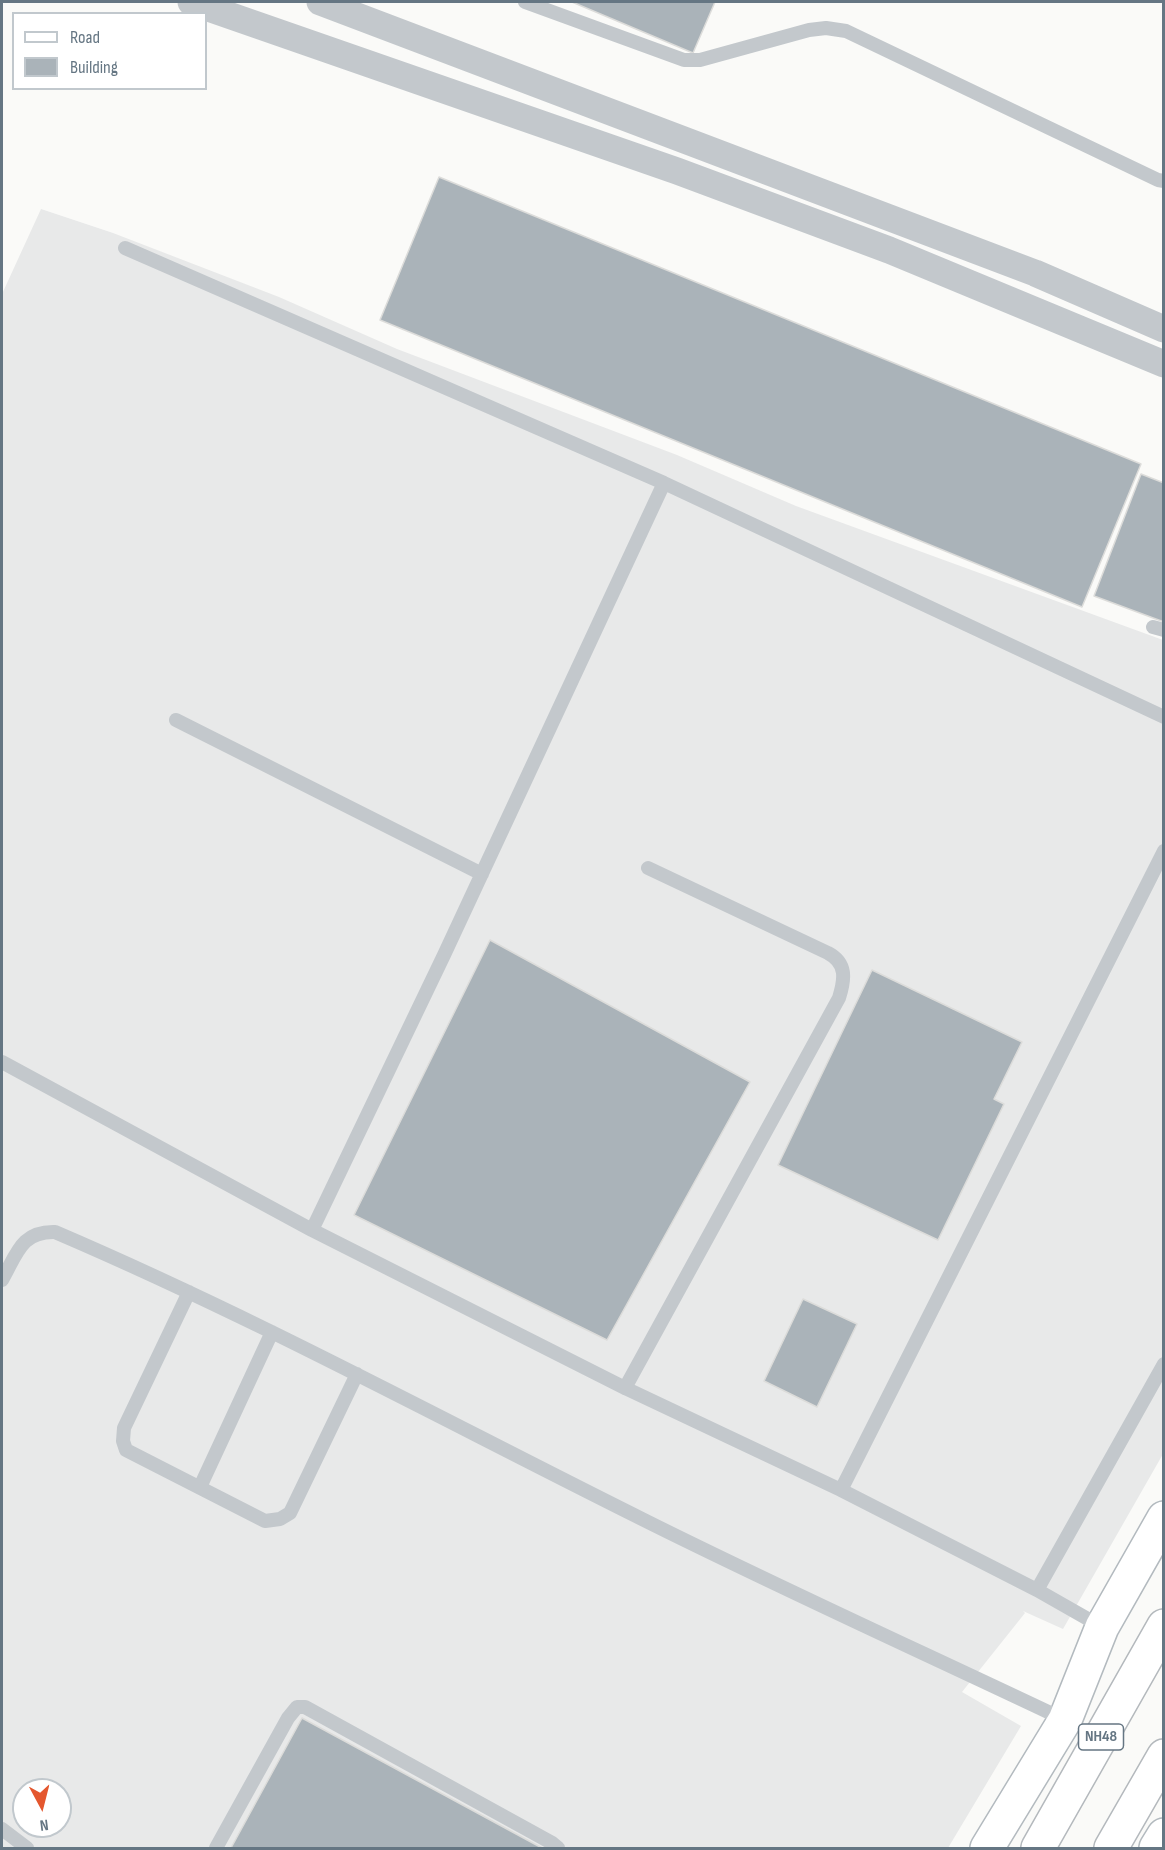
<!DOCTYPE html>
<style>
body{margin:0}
#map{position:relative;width:1165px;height:1850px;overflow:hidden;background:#fafaf8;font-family:"Sofia Sans Condensed",sans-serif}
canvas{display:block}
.frame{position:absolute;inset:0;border:3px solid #657683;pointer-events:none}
.legend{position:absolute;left:12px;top:12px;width:195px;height:78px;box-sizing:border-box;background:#fff;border:2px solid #c1c8cd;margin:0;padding:8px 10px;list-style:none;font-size:18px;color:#657683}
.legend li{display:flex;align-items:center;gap:12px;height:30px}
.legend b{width:30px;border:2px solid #c1c8cd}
.north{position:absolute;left:12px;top:1778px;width:60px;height:60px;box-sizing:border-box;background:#fff;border:2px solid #c1c8cd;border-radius:50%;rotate:173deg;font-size:16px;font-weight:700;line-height:24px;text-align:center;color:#657683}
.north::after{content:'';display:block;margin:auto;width:21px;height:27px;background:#e4572e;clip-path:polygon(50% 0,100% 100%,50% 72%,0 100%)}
</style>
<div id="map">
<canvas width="1165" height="1850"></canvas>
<div class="frame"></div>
<ul class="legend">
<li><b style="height:8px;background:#fff"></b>Road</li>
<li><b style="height:16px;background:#aab3b9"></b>Building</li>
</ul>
<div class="north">N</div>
</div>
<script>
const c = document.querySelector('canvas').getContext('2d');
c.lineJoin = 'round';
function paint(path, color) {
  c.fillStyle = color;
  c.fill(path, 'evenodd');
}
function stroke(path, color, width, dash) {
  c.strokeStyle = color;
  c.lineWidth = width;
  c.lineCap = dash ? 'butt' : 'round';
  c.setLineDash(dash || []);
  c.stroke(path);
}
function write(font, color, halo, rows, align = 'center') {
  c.font = font + ' "Sofia Sans Condensed",sans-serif';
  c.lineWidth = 6;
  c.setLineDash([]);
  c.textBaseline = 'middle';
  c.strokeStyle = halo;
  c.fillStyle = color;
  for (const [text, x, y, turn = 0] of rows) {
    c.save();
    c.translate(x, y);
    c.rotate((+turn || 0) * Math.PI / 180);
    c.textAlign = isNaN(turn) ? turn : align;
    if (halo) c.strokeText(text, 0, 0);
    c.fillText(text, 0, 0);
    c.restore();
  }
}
paint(new Path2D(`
 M41 209 113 233 279 297 397 349 677 455 796 506 1163 640V1454L1063 1629 1023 1611 1025 1613 962 1692 1021 1726 948 1848H2V294ZM24 1790H60V1826H24Z`), '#e8e9e9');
const building = new Path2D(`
 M572 2H715L693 53Z
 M439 177 1141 464 1082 607 380 320Z
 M1141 474 1164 483V622L1094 596Z
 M490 940 750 1082 607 1340 354 1215Z
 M872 970 1022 1042 994 1099 1004 1104 938 1240 778 1165Z
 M803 1299 857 1324 817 1407 764 1381Z
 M302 1718 542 1848H231Z`);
paint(building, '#aab3b9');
stroke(building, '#dcdcda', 1.5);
const secondary = new Path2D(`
 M987 1848 1065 1720 1102 1627 1164 1518
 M1156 1848 1164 1835`);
const highway = new Path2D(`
 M1038 1848 1164 1626
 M1111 1848 1164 1756`);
stroke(secondary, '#b3babf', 36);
stroke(highway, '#b4b9bd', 36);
stroke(new Path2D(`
 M525 2 684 60H700L809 30 826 28 846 31 1158 180 1164 181
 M125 248 664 483 1164 717
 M1153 627 1164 630
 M176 720 482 874
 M2 1062 312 1230 625 1388 841 1490 1037 1590 1102 1627
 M312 1230 444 955 664 483
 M2 1280C17 1254 21 1231 55 1232 256 1318 447 1422 642 1519 782 1589 924 1653 1065 1720
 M189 1292 124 1428 123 1441 126 1450 265 1521 280 1519 290 1513 357 1374
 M625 1388 839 998C845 979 847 963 828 953L648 868
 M200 1487 272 1332
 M841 1490 1164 851
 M1037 1590 1164 1364
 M2 1829 27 1848
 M216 1848 288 1718 297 1707H305L552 1843 558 1848`), '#c3c8cc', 14);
stroke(new Path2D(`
 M191 2 677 171 889 250 1164 364
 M320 2 1035 273 1164 329`), '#c3c8cc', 27);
stroke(secondary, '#fff', 33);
stroke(highway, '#fff', 33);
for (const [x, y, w] of [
 [1101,1737,45]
]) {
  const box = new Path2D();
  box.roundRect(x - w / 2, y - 13, w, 26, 4.5);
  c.fillStyle = '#fff';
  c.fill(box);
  stroke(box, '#657683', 1.5);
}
write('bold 16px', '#657683', null, [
 ["NH48",1101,1737]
]);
</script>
